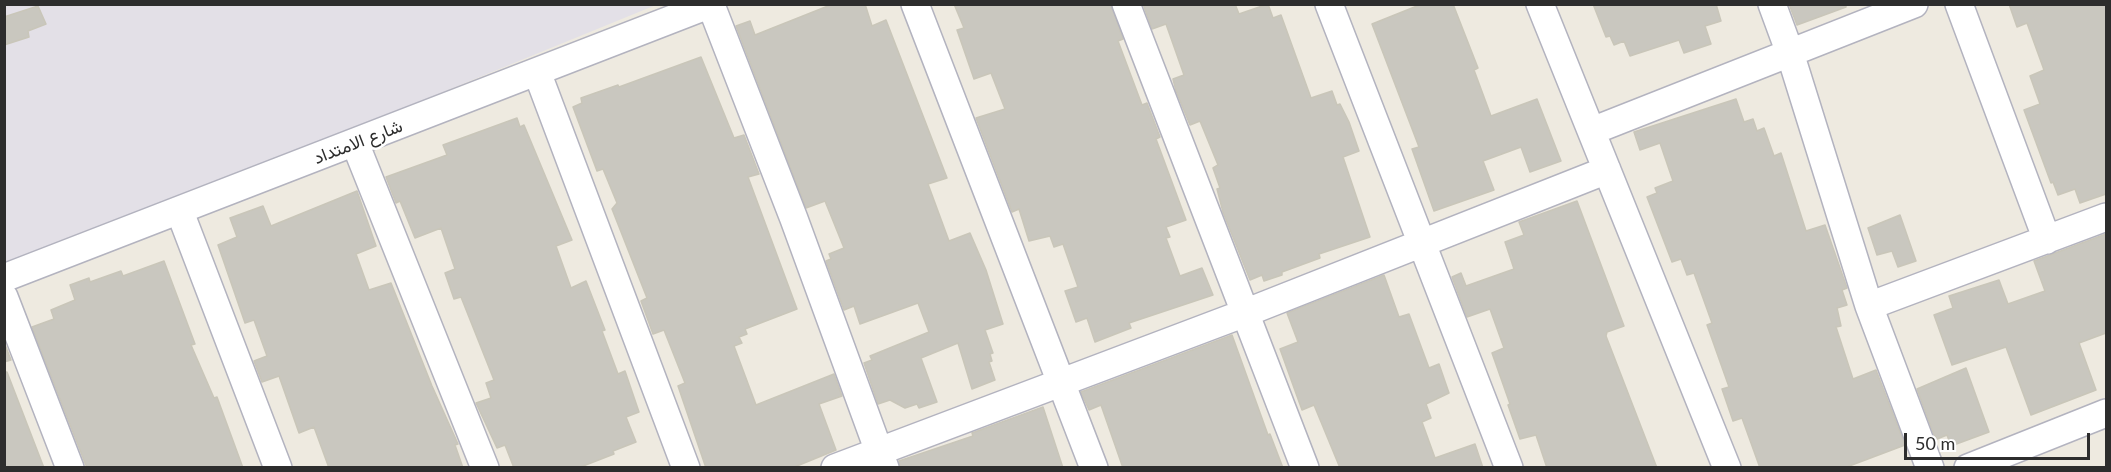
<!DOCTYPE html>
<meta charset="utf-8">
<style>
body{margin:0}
#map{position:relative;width:2111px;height:472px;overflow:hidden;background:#eeeae0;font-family:Lato,sans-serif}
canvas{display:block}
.frame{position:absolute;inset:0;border:6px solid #2d2d2d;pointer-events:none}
.scale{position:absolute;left:1904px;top:433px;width:186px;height:27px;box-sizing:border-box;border:3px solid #2d2d2d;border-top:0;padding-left:8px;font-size:18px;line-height:21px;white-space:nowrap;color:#2d2d2d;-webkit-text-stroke:4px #fff;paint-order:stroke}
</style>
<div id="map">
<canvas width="2111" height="472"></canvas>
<div class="frame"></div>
<div class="scale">50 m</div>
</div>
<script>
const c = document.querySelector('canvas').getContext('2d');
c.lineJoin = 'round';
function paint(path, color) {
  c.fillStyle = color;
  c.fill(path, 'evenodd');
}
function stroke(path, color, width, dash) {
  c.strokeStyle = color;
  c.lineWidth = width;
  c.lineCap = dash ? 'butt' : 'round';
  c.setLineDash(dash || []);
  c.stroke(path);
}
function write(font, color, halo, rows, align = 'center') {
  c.font = font + ' Lato,Vazirmatn,sans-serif';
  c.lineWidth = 5;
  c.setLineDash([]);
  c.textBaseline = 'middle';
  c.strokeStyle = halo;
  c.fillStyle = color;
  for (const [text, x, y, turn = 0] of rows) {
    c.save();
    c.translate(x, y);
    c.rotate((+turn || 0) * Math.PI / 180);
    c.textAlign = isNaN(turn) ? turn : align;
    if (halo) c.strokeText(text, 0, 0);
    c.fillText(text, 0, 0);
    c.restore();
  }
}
paint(new Path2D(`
 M5 5H656L5 271Z`), '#e3e0e7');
const building = new Path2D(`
 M833 4H865L872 26 886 20 947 178 928 184 949 241 970 233 986 270 1003 324 985 330 993 353 990 354 992 361 989 362 995 380 972 389 958 343 921 358 937 402 919 408 917 404 905 408 890 400 878 404 864 363 872 360 870 356 929 332 918 303 860 324 854 306 844 310 826 261 831 259 829 254 844 248 825 201 806 208 736 26 750 21 755 35Z
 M954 4H1111L1123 39 1118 41 1142 105 1147 103 1160 137 1156 139 1186 220 1166 227 1170 237 1166 238 1180 276 1202 268 1213 295 1129 323 1131 328 1095 342 1087 318 1076 322 1065 291 1078 287 1063 244 1054 247 1050 236 1029 241 1019 209 1012 212 976 118 1005 109 991 73 974 79 957 30 964 28Z
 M1143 4H1235L1239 14 1268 4 1273 18 1281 15 1311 98 1332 91 1337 105 1340 104 1349 122 1359 151 1343 157 1370 237 1319 254 1320 258 1282 272V275L1264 281 1262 275 1250 280 1223 212 1217 189 1220 188 1213 168 1218 165 1200 121 1190 125 1176 91 1173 79 1184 75 1166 24 1152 29Z
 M1422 4H1453L1478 68 1474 70 1491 116 1537 99 1561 161 1530 172 1521 147 1483 161 1494 190 1434 211 1412 149 1419 147 1372 24Z
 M1593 4H1716L1721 21 1705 26 1711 44 1684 53 1679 40 1630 56 1624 41 1614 45 1610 36 1606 37Z
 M1789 4H1846V7L1797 25Z
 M2009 4H2106V194L2080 203 2075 189 2058 195 2053 182 2051 183 2024 110 2040 104 2030 76 2044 70 2027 23 2017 27Z
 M38 6 46 24 28 31 29 37 4 45V17Z
 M701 57 734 138 744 135 759 174 748 177 797 309 745 329 747 334 739 337 742 343 734 346 756 405 834 374 842 396 819 404 836 450 792 468H706L678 386 685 383 664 330 653 334 641 301 647 298 612 209 617 203 603 169 597 171 573 107 582 103 581 98 618 85 619 87Z
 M1736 99 1744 122 1753 119 1757 131 1764 128 1774 156 1781 153 1806 231 1825 225 1847 288 1842 290 1847 305 1837 308 1841 326 1836 327 1853 379 1876 370 1905 445 1844 468H1760L1742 418 1733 421 1722 389 1729 387 1707 325 1712 323 1694 273 1687 275 1681 259 1672 262 1647 197 1657 193 1655 188 1673 181 1660 143 1640 150 1634 132Z
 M517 118 520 127 524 125 572 240 556 246 571 288 586 281 605 330 602 331 618 374 625 371 639 412 626 417 636 442 613 451 614 454 578 468H514L505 445 497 448 476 403 491 398 486 383 494 380 461 297 454 299 445 273 455 269 441 228 415 238 400 201 396 203 386 177 447 155 443 145Z
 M357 191 376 246 356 254 369 290 391 283 432 386 458 444 455 445 463 468H329L314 427 299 433 279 376 262 382 254 361 267 356 254 320 245 323 218 245 237 237 230 218 263 206 271 226Z
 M1577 201 1624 326 1607 332 1606 336 1657 468H1547L1536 435 1520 439 1508 405 1510 404 1492 353 1504 348 1490 309 1467 317 1452 277 1461 273 1466 286 1514 269 1505 242 1524 235 1519 222Z
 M1900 215 1916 261 1898 267 1892 251 1877 255 1868 228Z
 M2106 234V333L2079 343 2096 390 2031 415 2006 347 1952 365 1934 315 1953 308 1949 296 1999 280 2008 304 2045 291 2034 261Z
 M164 261 195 344 191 345 214 398 217 397 243 468H87L32 327 54 319 51 310 75 300 70 285 89 278 90 282 121 271 123 276Z
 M1384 275 1399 317 1409 314 1429 368 1439 364 1449 393 1426 404 1431 418 1422 422 1435 458 1475 444 1483 468H1340L1314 405 1302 410 1280 349 1298 342 1287 313Z
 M1232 335 1268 435 1270 434 1283 468H1123L1101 405 1089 410 1081 392Z
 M4 342 11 360 4 362Z
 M1966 368 1989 432 1951 446 1947 435 1937 439 1934 435 1917 389Z
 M4 372H7L44 468H4Z
 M1043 407 1063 468H900L899 461 973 436 972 433Z`);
paint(building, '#c9c7bf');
stroke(building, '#c9c6b9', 1.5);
const minor = new Path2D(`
 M915 4 1094 468
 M1126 4 1305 468
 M1329 4 1509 468
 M1540 4 1727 468
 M1772 4 1790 53 1869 306 1930 468
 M1959 4 2047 240
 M711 5 794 219 885 468
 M537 72 686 468
 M1592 131 1914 4
 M355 143 485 468
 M180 212 278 468
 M4 278 711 4
 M4 297 70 468
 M1869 306 2106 217
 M835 468 1245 313 1607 170
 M1968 468 2106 413`);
stroke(minor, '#b3b3bf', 30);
stroke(minor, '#fff', 27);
write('18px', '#2d2d2d', '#fff', [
 ["شارع الامتداد",358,142,-21]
]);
</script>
